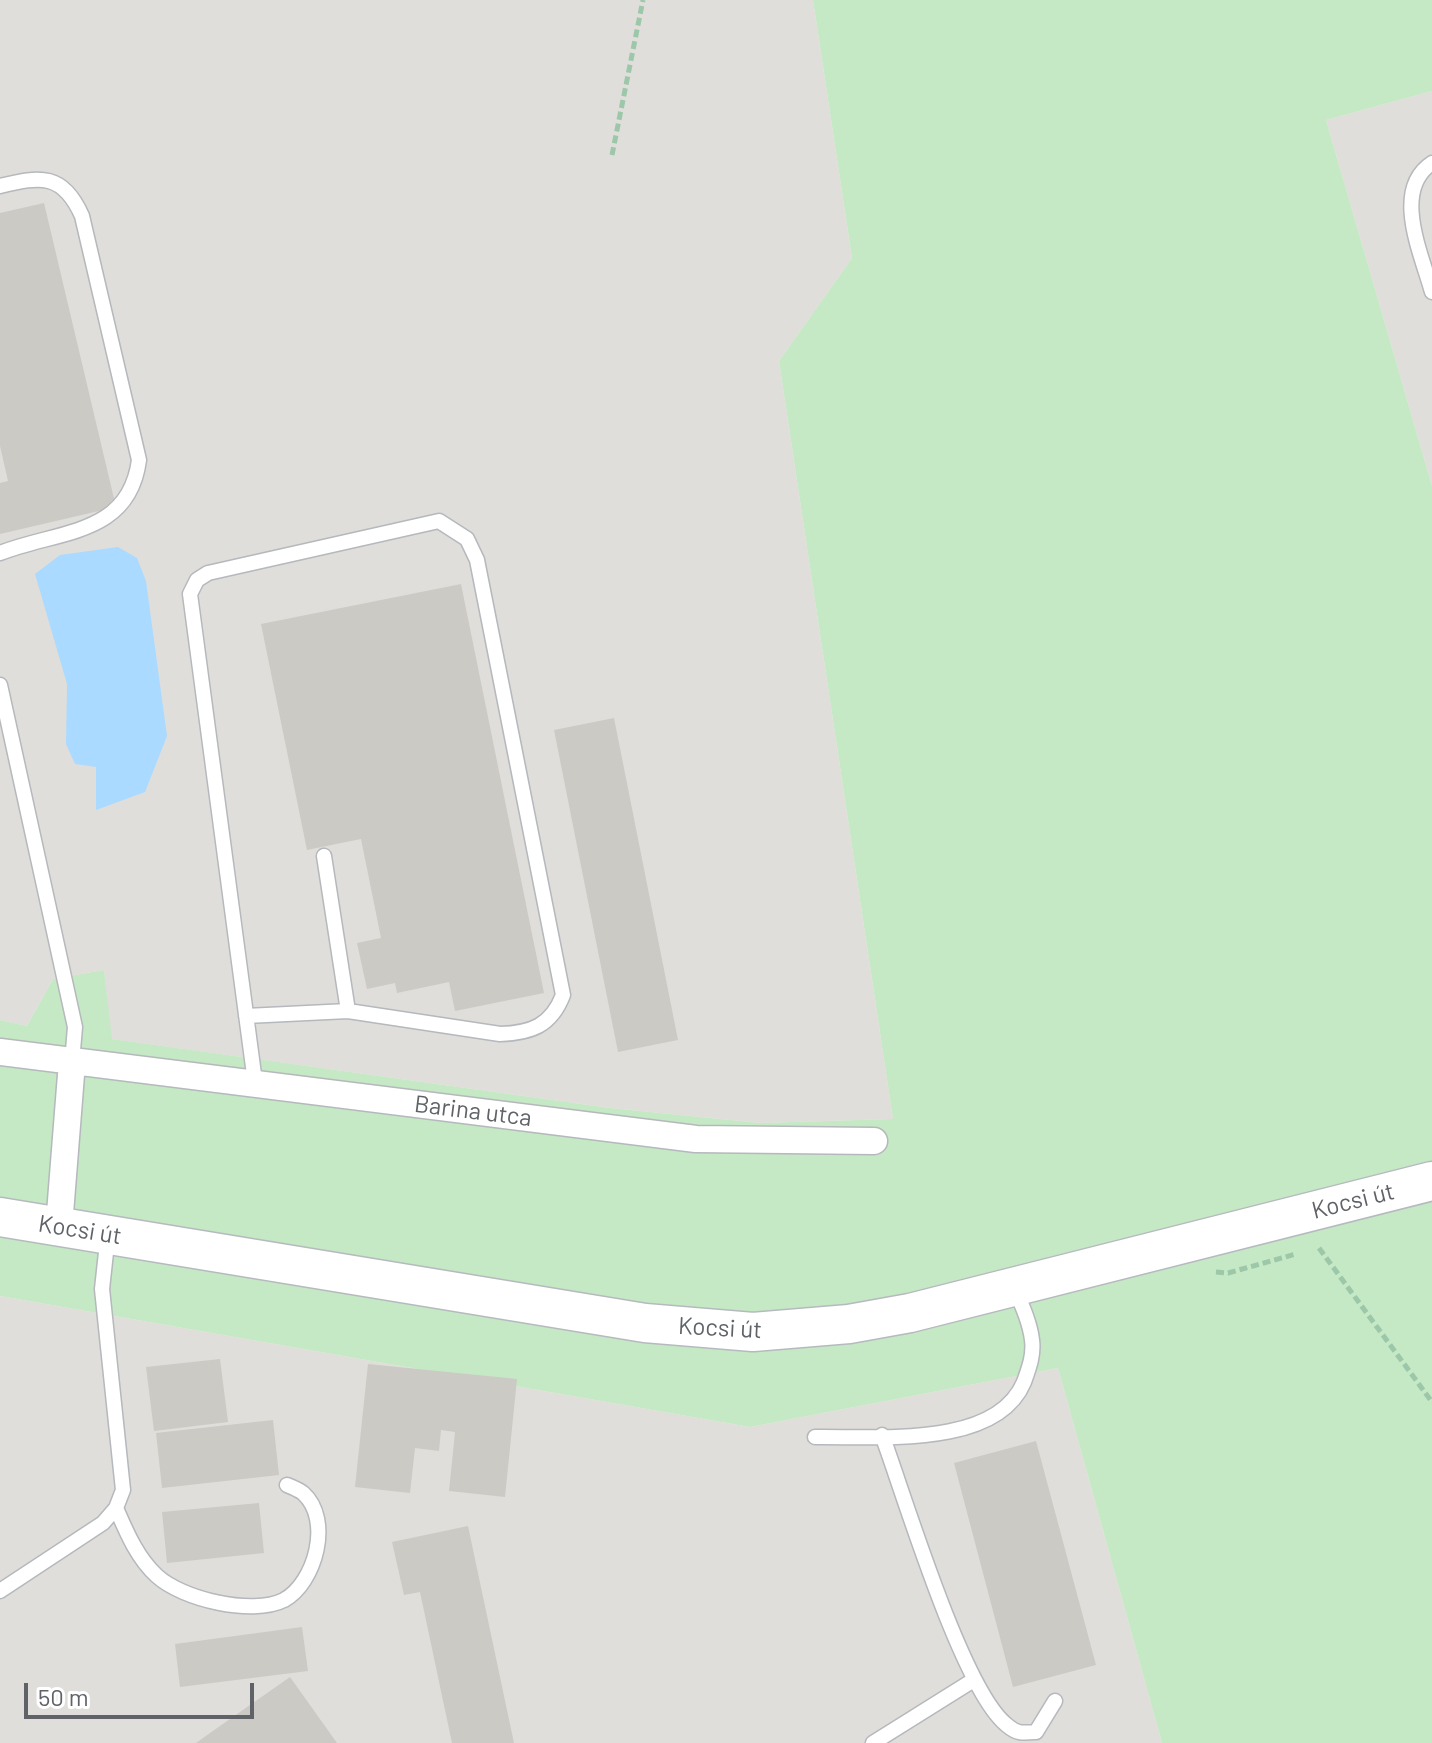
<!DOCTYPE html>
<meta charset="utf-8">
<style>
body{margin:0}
#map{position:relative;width:1432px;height:1743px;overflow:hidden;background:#f1efe8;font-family:Barlow,sans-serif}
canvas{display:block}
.scale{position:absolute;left:24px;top:1683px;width:230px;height:36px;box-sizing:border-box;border:4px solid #5f6368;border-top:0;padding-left:10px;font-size:24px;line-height:28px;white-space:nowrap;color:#5f6368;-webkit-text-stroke:6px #fff;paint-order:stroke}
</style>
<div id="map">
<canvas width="1432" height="1743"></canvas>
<div class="scale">50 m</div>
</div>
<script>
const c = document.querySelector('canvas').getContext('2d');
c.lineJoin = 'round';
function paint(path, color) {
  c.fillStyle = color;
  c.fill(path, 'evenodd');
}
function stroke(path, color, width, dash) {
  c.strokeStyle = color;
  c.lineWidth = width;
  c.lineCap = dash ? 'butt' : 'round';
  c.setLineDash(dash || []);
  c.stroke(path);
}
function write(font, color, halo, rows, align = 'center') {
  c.font = font + ' Barlow,sans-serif';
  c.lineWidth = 7;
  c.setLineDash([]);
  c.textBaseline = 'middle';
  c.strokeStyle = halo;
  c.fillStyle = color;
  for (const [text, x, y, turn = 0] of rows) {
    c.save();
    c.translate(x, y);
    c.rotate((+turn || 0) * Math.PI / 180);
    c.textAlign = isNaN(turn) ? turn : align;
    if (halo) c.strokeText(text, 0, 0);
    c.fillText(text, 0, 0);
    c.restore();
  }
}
paint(new Path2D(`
 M0 0H813L852 258 779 361 893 1119 760 1123 610 1108 111 1039 104 970 53 979 27 1026 0 1020Z
 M1432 91V486L1326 120Z
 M0 1296 750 1427 1058 1368 1162 1743H0Z`), '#e0deda');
paint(new Path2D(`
 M813 0H1432V91L1326 120 1432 486V1743H1162L1058 1368 750 1427 0 1296V1020L27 1026 53 979 104 970 112 1039 610 1108 760 1123 893 1119 779 361 852 258Z`), '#c5e8c5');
paint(new Path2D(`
 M118 547 137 558 146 581 167 736 145 792 96 810V767L75 764 66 744 67 684 35 574 60 555Z`), '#aadaff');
paint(new Path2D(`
 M44 203 116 507 0 534V483L8 481 0 446V213Z
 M461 584 544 993 455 1011 449 982 397 993 395 983 367 989 357 943 381 938 361 839 307 850 261 624Z
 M614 718 678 1040 618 1052 554 730Z
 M220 1359 228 1422 154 1431 146 1367Z
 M368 1364 517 1379 505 1497 449 1491 455 1432 441 1430 439 1451 415 1448 410 1493 355 1487Z
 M273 1420 279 1475 162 1488 156 1433Z
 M1036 1441 1096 1665 1013 1687 954 1463Z
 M259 1503 264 1553 167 1563 162 1512Z
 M468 1526 514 1743H452L420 1592 404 1595 392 1542Z
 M302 1627 308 1671 180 1687 175 1644Z
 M290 1677 337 1743H196L220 1726Z`), '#cccac5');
const service = new Path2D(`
 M1432 163C1391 190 1422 255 1432 292
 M0 186C41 176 63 173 82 216L139 460C129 536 59 530 0 553
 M0 685 75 1027 72 1062
 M324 856 348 1011
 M246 1016 348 1011 500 1034C531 1033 551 1026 563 995L477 560 467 539 439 521 208 573 197 580 190 594 255 1082
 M882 1435C905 1497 963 1693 1008 1726 1017 1734 1024 1733 1036 1732L1055 1701
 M815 1437C876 1436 996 1449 1024 1382 1029 1368 1034 1355 1032 1340 1030 1322 1021 1303 1014 1287
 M116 1508C126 1531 137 1558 157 1576 182 1599 252 1616 284 1600 315 1583 333 1520 303 1493 299 1490 292 1487 287 1485
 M0 1591 103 1523 116 1508 123 1490 102 1289 108 1234
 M873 1743 972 1681`);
const minor = new Path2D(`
 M0 1052 696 1139 874 1141
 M59 1226 72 1062`);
const secondary = new Path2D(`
 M0 1217 645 1323 753 1332 849 1324 910 1313 1432 1181`);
stroke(service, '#b5b8bc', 17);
stroke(minor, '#b5b8bc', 29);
stroke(secondary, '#b6babf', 41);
stroke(new Path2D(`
 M612 155 643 0
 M1319 1248 1432 1402
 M1216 1272 1228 1273 1296 1254`), '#9cc7a9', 5, [8, 4]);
stroke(service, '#fff', 14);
stroke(minor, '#fff', 26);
stroke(secondary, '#fff', 38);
write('24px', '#5f6368', '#fff', [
 ["Barina utca",473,1111,7],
 ["Kocsi út",1353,1201,-14],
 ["Kocsi út",80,1230,9],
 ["Kocsi út",720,1328,3]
]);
</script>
